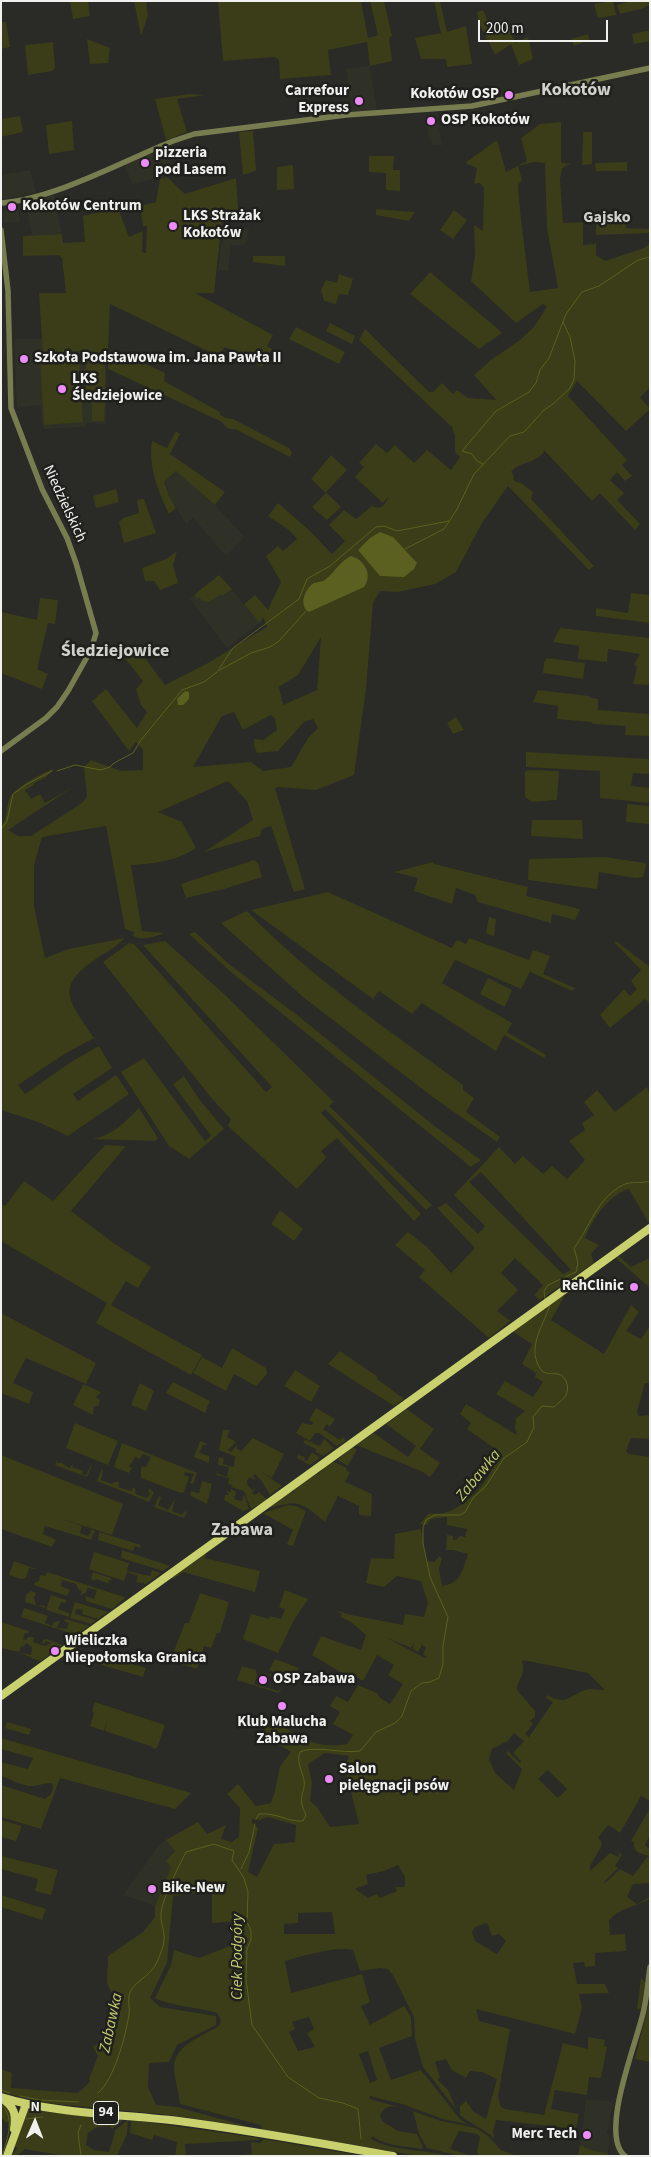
<!DOCTYPE html>
<meta charset="utf-8">
<style>
body{margin:0}
#map{position:relative;width:651px;height:2157px;overflow:hidden;background:#2a2a26;font-family:"Source Sans 3",sans-serif}
canvas{display:block}
.frame{position:absolute;inset:0;border:2px solid #f0f1ee;pointer-events:none}
.north{position:absolute;left:10px;top:2097px;width:50px;height:50px;-webkit-text-stroke:4px #20201d;paint-order:stroke;rotate:1deg;font-size:14px;font-weight:700;line-height:20px;text-align:center;color:#f0f1ee}
.north::after{content:'';display:block;margin:auto;width:18px;height:22px;background:#f0f1ee;clip-path:polygon(50% 0,100% 100%,50% 72%,0 100%)}
.scale{position:absolute;left:478px;top:20px;width:130px;height:22px;box-sizing:border-box;border:2px solid #f0f1ee;border-top:0;padding-left:6px;font-size:15px;line-height:18px;white-space:nowrap;color:#f0f1ee;-webkit-text-stroke:4px #20201d;paint-order:stroke}
</style>
<div id="map">
<canvas width="651" height="2157"></canvas>
<div class="frame"></div>
<div class="north">N</div>
<div class="scale">200 m</div>
</div>
<script>
const c = document.querySelector('canvas').getContext('2d');
c.lineJoin = 'round';
function paint(path, color) {
  c.fillStyle = color;
  c.fill(path, 'evenodd');
}
function stroke(path, color, width, dash) {
  c.strokeStyle = color;
  c.lineWidth = width;
  c.lineCap = dash ? 'butt' : 'round';
  c.setLineDash(dash || []);
  c.stroke(path);
}
function write(font, color, halo, rows, align = 'center') {
  c.font = font + ' "Source Sans 3",sans-serif';
  c.lineWidth = 5;
  c.setLineDash([]);
  c.textBaseline = 'middle';
  c.strokeStyle = halo;
  c.fillStyle = color;
  for (const [text, x, y, turn = 0] of rows) {
    c.save();
    c.translate(x, y);
    c.rotate((+turn || 0) * Math.PI / 180);
    c.textAlign = isNaN(turn) ? turn : align;
    if (halo) c.strokeText(text, 0, 0);
    c.fillText(text, 0, 0);
    c.restore();
  }
}
paint(new Path2D(`
 M370 66 377 110 352 112 346 69Z
 M436 119 440 132 442 145H433L429 138 426 121Z
 M166 148 174 175 132 184 125 165Z
 M30 170 36 193 3 199 1 197V175Z
 M54 195 62 234 32 235 26 204Z
 M18 206 20 221 4 223 3 214 6 209Z
 M234 225 249 229 247 242 242 246 231 245 228 271 218 270 222 240 232 234Z
 M14 339H43V353L107 351 106 424 88 423 84 427 43 429 40 405 17 408Z
 M177 471 215 505 245 537 226 556 193 518 186 524 169 496 164 482Z
 M219 575 260 623 227 648 190 599Z
 M166 1840 175 1850 167 1861 171 1867 155 1906 123 1895 159 1845Z
 M586 2099 613 2102 607 2133 610 2138 608 2153 594 2151 580 2145Z`), '#2f3127');
paint(new Path2D(`
 M70 1H88L90 16 73 19Z
 M134 1H146L148 15 141 36Z
 M218 1H361L368 38 378 35 370 1H384L392 36 389 38 392 61 370 66 367 42 328 50 331 75 280 79 279 60 275 57 223 61Z
 M434 1H440L447 32 466 26 472 64 447 67 446 59H421L415 38 441 33Z
 M613 1 616 15 598 18 594 4Z
 M631 1H650V4L644 8 620 14 617 5Z
 M483 10 493 32 508 26 515 43 528 37 533 59 519 65 511 44 495 55 479 23 477 12Z
 M1 22H6L10 47 1 49Z
 M650 30V41L634 44 632 34Z
 M588 34 589 40 574 46 571 39Z
 M87 39 110 48 108 63 90 64Z
 M53 42 55 68 52 71 28 75 25 45Z
 M189 94 205 95 177 99 187 132 166 140 155 99Z
 M20 116 23 132 1 137V119Z
 M72 121 74 150 49 154 46 125Z
 M561 122V163L573 164 567 165 562 169 560 179 563 223 583 222V245L595 244 596 240V255L605 261 644 248 650 243V387L640 397 650 409 626 431 577 381 568 396 627 460 622 465 632 476 625 481 617 472 610 480 624 493 617 500 640 524 635 530 600 493 592 501 543 449 544 452C531 466 522 460 511 472L513 474 514 481 521 483 533 492 531 499 594 566 589 570 508 486 482 523 456 572 435 584 398 592 380 591 373 603 366 689 354 775 316 790 278 787 275 788 305 889 294 892 271 826 262 829 260 836 204 852 253 820 247 801 228 781 158 812 182 822 196 848C175 862 156 863 131 865L142 931 164 933C154 937 143 941 133 936L134 932 125 929 106 826 42 837 34 865V906L45 958 69 949 124 938C117 947 108 951 99 957 53 987 69 1000 94 1038L66 1053 18 1085 25 1094 71 1062 99 1046 112 1068 73 1094 78 1101 116 1075 129 1094 68 1136 38 1122 1 1110V827C7 819 6 809 9 800 14 787 41 774 55 768L45 778 34 783V785L25 790 31 799 40 794 45 803 75 786 8 830 18 836H31L82 803 87 797 84 767 91 760 121 771 143 770V750L136 742 129 751 92 701 106 689 137 728 147 712 141 705 136 689 143 681 124 657 136 646 165 685 208 663 267 627 263 617 260 623 244 604 255 595 268 610 281 582 266 556 278 546 283 551 297 539 289 530 268 516 278 503 310 531 332 554 345 541 329 525 344 510 356 519 372 506 378 508 384 505 390 495 383 503 355 477 364 467 359 463 376 444 387 453 395 445 414 463 427 450 451 470 460 457 455 452V436L452 427 359 340 365 329 429 392H433L442 383 453 394 457 390 468 398 496 400 474 375 491 360 520 340 533 328 547 307 543 304 516 323 471 281 475 255 474 225 483 231 484 188 480 183 474 184 477 168 465 163 497 140 506 172 527 161 521 138 540 124ZM534 162 545 163 547 228 558 288 530 292 520 211 518 185 522 180 518 166ZM321 637 317 690 283 705 279 687 298 675ZM234 712 243 730 271 715 275 719 277 730 263 740 254 739V745L257 753 278 751 304 722 313 719 318 728 308 738 291 767 263 771 251 762 193 767 222 716Z
 M253 131 256 171 243 175 239 132Z
 M583 132H592V164L582 165Z
 M369 156H394L393 170H400V191L386 190V173L369 172Z
 M627 162V171H596L595 163Z
 M293 165 294 189 277 190V167Z
 M167 177 185 194 236 178 239 220H222L214 293H195L273 335 267 346 272 349 262 367 225 347 219 355H216L110 304 108 350 126 361 129 356 165 373 164 381 220 412V415L226 418 233 419 289 448 292 453 290 457 235 429C229 430 225 427 222 422L108 369 107 351 105 359V400L85 399 86 351 43 353 39 293H66L62 258 59 255 23 256V236L62 234 63 243 85 242 83 216 118 208 129 237 143 231 142 252 146 253 147 226H143L140 206 156 202 160 179Z
 M376 209 415 212 409 221 376 215Z
 M454 210 467 220 453 239 440 230Z
 M626 217V228L649 229 650 217V233L596 235V218Z
 M253 256H285V266L253 262Z
 M430 272 498 329 502 333 479 349 410 294Z
 M339 274 353 279 348 295 339 294 336 304 324 301 321 290 326 280 337 283Z
 M330 323 355 336 352 344 326 331Z
 M296 327 345 352 339 364 289 339Z
 M79 355 83 422 44 425 40 357Z
 M92 400H105L104 421H92Z
 M176 431 180 434 170 454 225 492 215 505 176 471 164 482 169 496 176 508 169 514C158 491 148 467 152 441L167 448Z
 M331 455 347 470 326 492 341 507 327 520 312 507 326 493 311 479Z
 M116 489 119 502 96 508 93 496Z
 M144 499 156 533 124 543 119 522 123 518 139 513 137 500Z
 M177 551 173 565 178 583 160 590 154 581H145L142 568 166 559Z
 M219 575 232 589 222 596 220 595 208 602 202 601 199 597 197 599 194 595Z
 M631 593 650 595V623L596 616V608L628 613Z
 M40 598 58 600 55 624 48 623 37 669 48 674 42 689 1 673V612L37 620Z
 M560 628 650 638V685L633 684 637 667 634 664 640 654 608 649 607 662 578 659 579 646 553 642Z
 M547 658 585 663 583 679 543 673 544 662Z
 M538 690 589 696 591 698 598 699V710L650 714V736L625 735 626 726 593 724 591 722 557 719 558 706 533 702Z
 M456 717 464 730 453 734 447 723Z
 M526 752 650 759V774L633 773 631 786 650 788V803L600 798V771L526 767Z
 M528 770 559 771 557 800 532 802 525 797V772Z
 M627 804 650 806V824L626 822Z
 M532 820H582L583 839 531 836Z
 M605 857 645 863 646 866 643 877 635 878 599 872 597 889 528 880 529 859Z
 M254 860 258 863 262 877 224 889 186 898 181 884Z
 M433 862 434 864 528 887 526 896 580 909 575 920 552 914 551 923 478 902 475 895 456 888 452 904 414 891 418 878 394 872Z
 M328 892 452 948 457 940 466 944 469 938 529 960 533 950 550 956 543 974 575 988 572 991 530 972 521 989 455 960 442 983 512 1023 507 1032 546 1055 544 1058 504 1035 496 1051 422 1003 412 1014 379 991 373 999 251 910Z
 M247 911C311 978 389 1030 463 1085V1090L474 1098 466 1112 500 1137 497 1142 434 1098 303 997 221 923Z
 M489 917 496 919 494 936 486 933Z
 M195 932 230 965 297 1015 432 1124 481 1160 471 1167 232 973 189 934Z
 M165 941 225 995 334 1102 329 1106 432 1205 426 1210 325 1109 321 1113 421 1214 414 1221 337 1138 321 1151 326 1157 324 1160 297 1189 228 1126 231 1119 213 1100 103 962 129 943 134 944 266 1092 272 1087 143 945Z
 M616 941 650 967V1004L645 999 610 1028 600 1015 624 989 630 996 637 989 631 981 641 970 615 943Z
 M488 978 512 990 505 1007 480 994Z
 M144 1058 205 1141 211 1136 173 1084 184 1076 199 1099 224 1129 189 1159 169 1146 121 1072Z
 M647 1087 650 1095V1221L648 1222 629 1189C609 1195 593 1218 585 1238L599 1245 591 1254 594 1263 540 1300 534 1295 543 1285 515 1258 501 1273 518 1290 497 1311 510 1321 489 1338 419 1277 425 1270 395 1245 408 1232 427 1247 451 1273 475 1248 437 1208 446 1203 478 1234 485 1226 454 1195 499 1147 515 1164 523 1156 543 1174 552 1166 567 1179 585 1160 569 1141 585 1130 582 1123 594 1115 584 1102 597 1090 615 1112ZM481 1172 571 1270 563 1274 469 1182Z
 M139 1108 158 1138 155 1141 92 1139C112 1136 125 1122 139 1108Z
 M105 1145 126 1146 71 1211 115 1244 151 1267 138 1288 126 1281 111 1305 202 1355 191 1375 96 1323 107 1303 1 1241V1204L5 1206 24 1181 53 1201Z
 M280 1210 303 1229 294 1241 271 1224Z
 M619 1256 631 1267 650 1258V1288L616 1258Z
 M563 1295 564 1297 551 1320 604 1354 631 1305 639 1312 626 1331 641 1339 650 1326V1383H645L637 1412 639 1416 650 1415V1439L631 1438 626 1451 629 1454 650 1457V1801L641 1796 620 1833 608 1825 598 1838 601 1841 602 1845 590 1866V1871L610 1853 618 1857 619 1854 614 1850 622 1855 615 1866 618 1868 604 1882 605 1883 620 1869 633 1876 647 1857 650 1858V1883L633 1884 627 1897 637 1904 650 1897V1899C637 1906 618 1909 609 1920L610 1935 625 1934 626 1951 595 1953V1966L585 1967 584 1962 573 1963 577 1984H605L609 1993 579 1994 582 2008 575 2034 476 2009 479 2021 510 2029 498 2096 501 2107 505 2109 544 2115 563 2043 588 2049V2037L605 2040 604 2046 607 2047 601 2078 589 2077 587 2095 555 2090 551 2109 579 2114 576 2129 496 2120 493 2131 494 2138C483 2128 470 2124 460 2115V2106L466 2101 473 2111 486 2119 497 2079 482 2072 470 2071 466 2078 452 2070 446 2059 435 2062 440 2077 438 2080 448 2090 456 2109 423 2067 415 2039 414 2017 394 1977 388 1969 380 1968 360 1971 353 1950C336 1946 303 1956 285 1961L291 1993 362 1974 370 2002 361 2006 370 2025 404 2006 411 2017 412 2036 379 2048 391 2080 421 2070 460 2119 467 2124 443 2119 402 2104 370 2096 369 2098 373 2100 399 2107C391 2105 384 2107 380 2115L382 2121 398 2131 417 2134 423 2147 422 2149C406 2146 385 2146 372 2136L371 2139C395 2152 424 2149 450 2156H418L262 2129 261 2125 180 2104C179 2092 174 2079 174 2066 175 2045 204 2035 219 2026L221 2020 217 2013C201 2008 166 2005 155 1998L171 1965 174 1950 199 1958 235 1944 241 1934 238 1921 212 1923V1891L173 1896 167 1963 150 1998 160 2007 216 2016V2025L177 2045 169 2062 149 2063 148 2087 156 2105 177 2107 250 2127 169 2115 46 2103 1 2092V2069L12 2073 11 2088 78 2093 90 2082 89 2079 98 2056 93 2047 106 2037 113 1996 107 1983 108 1956 143 1932 155 1917V1906L171 1867 166 1861 175 1851 166 1840 198 1822 207 1834 226 1825 221 1839 232 1842 239 1837 240 1808 227 1794 238 1784 256 1806 271 1803 275 1791 280 1766 291 1752 272 1740 262 1737 269 1719H271C299 1735 313 1750 347 1744L353 1735 333 1724 340 1712 330 1706 336 1696 348 1702 358 1685 377 1693 380 1698 390 1704 403 1684 388 1675 394 1665 377 1655 363 1681 357 1677 352 1679 312 1655 321 1636 361 1650 366 1635 351 1622 341 1617 342 1614 335 1610 351 1615 403 1625 405 1614 424 1617 428 1603 421 1581 397 1576 384 1587 366 1583 371 1558 394 1559 395 1534 421 1529 426 1561 434 1562 440 1556 442 1558 439 1569 442 1586C461 1583 462 1571 468 1554L453 1550H446L447 1535 453 1536V1540H456L460 1536 465 1537 467 1529 447 1525V1517L431 1519 426 1525 420 1524 428 1514C433 1513 438 1514 443 1513 464 1508 483 1487 492 1470L491 1468 501 1453 467 1429 471 1423 460 1414 466 1404 517 1435 515 1428 516 1418 525 1411 496 1394 505 1381 533 1397 543 1382 535 1377 536 1373 522 1364 532 1344 512 1331ZM385 1637 411 1648 414 1642 413 1649 418 1652 422 1645 426 1648 423 1654 427 1657 425 1658ZM523 1660 588 1673 605 1690C599 1690 590 1688 585 1690 568 1696 567 1706 547 1695L546 1698 553 1702 529 1737 525 1734 533 1724 530 1721 535 1717V1711L517 1690C517 1680 527 1673 522 1662ZM514 1733 524 1741 513 1753 521 1761 520 1763 508 1751 506 1753 522 1769 514 1790 495 1773 489 1759 492 1749 508 1741ZM325 1753 349 1756 345 1768 359 1824 330 1827 317 1807 310 1801 312 1783 308 1764ZM548 1770 567 1789 558 1798 538 1779ZM268 1817 296 1825 295 1842 274 1844 257 1877 248 1872 258 1828 252 1823V1819L260 1820ZM398 1865 405 1877V1887H395L397 1891 379 1898 377 1894 368 1898 355 1889 368 1884 366 1875 384 1871ZM332 1912 335 1934H284V1924L298 1923V1913ZM487 1923 492 1936 499 1934 506 1941 497 1954 475 1941 472 1932 475 1927ZM309 2017 314 2029 307 2033 315 2047 298 2051 289 2032 295 2029 292 2022ZM368 2051 377 2080 370 2083 359 2054Z
 M1 1313 96 1363 86 1384 26 1358 13 1383 33 1392 29 1404 1 1393Z
 M232 1348 266 1368 267 1374 256 1386 234 1374 226 1391 193 1373 202 1357 222 1368Z
 M340 1351 378 1377 377 1379 404 1399 394 1406 328 1364Z
 M295 1370 320 1386 311 1402 284 1386Z
 M173 1382 210 1401 205 1413 166 1393Z
 M140 1383 154 1391 146 1411 131 1405Z
 M83 1384 101 1392 96 1397 100 1400 98 1406H94L93 1415 73 1405Z
 M316 1408 335 1419 328 1429 329 1426 327 1424 323 1429 340 1440 343 1437 346 1441 337 1446 319 1433H315L310 1441 296 1433 302 1423 312 1425 313 1423 309 1420Z
 M407 1409 434 1429 420 1449 440 1463 430 1477 421 1471 356 1445 374 1433 408 1457 416 1446 386 1424Z
 M75 1423 118 1441 108 1465 66 1448Z
 M223 1430H230L227 1437 236 1442 228 1450 231 1452 237 1445V1449L241 1451 253 1438 284 1454 272 1478 260 1471 282 1486 270 1495 261 1480 255 1474 253 1476 255 1479 254 1480 251 1477 247 1480V1484L252 1490 256 1488 252 1493 255 1495 259 1492 267 1500 251 1509 244 1491 231 1487 232 1485 228 1484 229 1478 216 1475 217 1473 227 1477 229 1467 218 1465 219 1457 224 1459 223 1464 234 1467 235 1457 239 1458 219 1450Z
 M324 1439 334 1448 323 1456 316 1452V1449L303 1443 305 1440 310 1442 313 1441 312 1443 320 1446Z
 M200 1441 207 1444V1445H203L199 1453 209 1456V1463L194 1457Z
 M122 1443 197 1473 193 1484 190 1483 194 1474 185 1472 184 1475 189 1477 184 1492 181 1493 141 1478V1466L146 1467 151 1457 143 1454 140 1459 135 1457 129 1467 132 1468 129 1473 114 1467Z
 M352 1447 357 1449 348 1466 337 1460Z
 M312 1452 320 1458 310 1465 297 1458 298 1455 305 1457 304 1460 307 1461Z
 M1 1455 123 1504 112 1535 59 1518 82 1526 80 1533 88 1536 90 1533 93 1536 90 1532 91 1529 95 1531 91 1540 45 1526 43 1534 56 1540 52 1547 1 1529Z
 M57 1461 58 1463H62L69 1468 74 1463 72 1467 83 1471 82 1474 86 1475 91 1465H92L87 1477 55 1465Z
 M332 1461 347 1468 346 1470 350 1472 345 1482 372 1494 371 1516 359 1515V1506L338 1496 325 1522C300 1502 299 1500 269 1508L290 1491 293 1493 295 1488 316 1473 318 1474 322 1470 321 1469Z
 M102 1469 103 1470 101 1480 112 1484 115 1482H119L118 1487 131 1491 133 1488H135L136 1494 147 1498 151 1493 148 1492 149 1488 154 1492 149 1502 97 1481Z
 M202 1481 212 1484 207 1504 191 1496 190 1491 199 1493Z
 M231 1489 236 1492 234 1499 242 1501 244 1494 249 1509 243 1511 224 1500 225 1495H229L226 1491 231 1492Z
 M159 1496 161 1498 158 1505 168 1510 175 1499 172 1511 182 1515 185 1511 187 1512 184 1518 154 1507Z
 M288 1505 296 1506 306 1511 293 1546 287 1544 293 1530 263 1513Z
 M99 1532 141 1545 140 1548 135 1546 133 1551 98 1540Z
 M122 1550 170 1566 163 1571 121 1558Z
 M94 1552 129 1563 127 1571 150 1576 152 1570 161 1573 146 1584 136 1582 138 1576 127 1572 124 1581 89 1569Z
 M205 1553 207 1555 204 1558 260 1571 255 1592 183 1572 173 1579 171 1578Z
 M14 1561 39 1570H40L29 1568 26 1578 21 1579 9 1575Z
 M47 1572 124 1597 125 1598 112 1609 86 1601 85 1596 94 1599 97 1590 87 1588 86 1593 80 1595 82 1591 79 1590 76 1584 62 1580 61 1586 70 1590 67 1596 34 1585 35 1582 39 1581 40 1575 45 1576Z
 M93 1572 111 1578V1580L108 1581 110 1584 96 1579 94 1582V1580L91 1579Z
 M285 1590 308 1599 294 1620 278 1653 243 1639 251 1614 269 1619 270 1616 281 1619 285 1609 279 1607Z
 M31 1591 36 1593 34 1597 36 1605 45 1606V1608L25 1602 26 1595Z
 M200 1593 229 1602 220 1633H217L211 1648 204 1646 197 1669 170 1661 185 1623H189Z
 M51 1595 66 1600V1603L61 1602 58 1609 69 1613V1617L46 1610Z
 M75 1602 108 1612 98 1619 82 1614 83 1610 76 1609 75 1614 96 1620 91 1624 70 1618Z
 M24 1608 48 1616 45 1623 52 1626 54 1622 60 1621 57 1628 67 1629 69 1623 64 1621 66 1619 89 1626 76 1635 21 1617Z
 M1 1622 29 1631 28 1633H25L23 1639 26 1640 28 1637H34L33 1642 45 1646 51 1643 46 1641 44 1644 42 1643 43 1640 47 1639 62 1645 41 1661 31 1658V1656L29 1657 20 1652 31 1655 32 1647 26 1643 23 1647 21 1646 19 1652 1 1648Z
 M97 1653 146 1668 143 1677 95 1663Z
 M275 1659 299 1668 294 1676 290 1677 269 1670Z
 M242 1666 288 1680 289 1682 285 1686 283 1685 286 1682 256 1670 257 1676 254 1684 278 1691 280 1689 281 1690 278 1693 237 1680Z
 M95 1702 165 1725 157 1748 152 1749 153 1747 105 1731 107 1720 104 1731 90 1726 94 1713 92 1711Z
 M7 1722 31 1729 29 1735 5 1728Z
 M1 1738 191 1793 175 1809 60 1778 41 1829 1 1817V1785L45 1799 51 1794 53 1787 52 1783C43 1783 36 1787 28 1786 19 1784 10 1779 1 1776V1762L28 1769 33 1758 1 1749Z
 M650 1808V1835L645 1845 650 1850V1856C641 1854 633 1853 634 1842L631 1841Z
 M1 1820 22 1826 16 1841 1 1837Z
 M1 1856 58 1870 51 1895 35 1891 38 1879 1 1869Z
 M1 1895 46 1909 42 1920 1 1907Z
 M641 1978 645 1982 641 2009H637Z
 M649 2003H650V2062L635 2059Z
 M1 2102 12 2110 11 2120 6 2123 1 2117Z
 M27 2110 122 2119V2121L112 2129 110 2126 97 2127 88 2133 86 2145 94 2150 109 2152 115 2132 114 2131 128 2120 127 2134 117 2156H65L25 2149 17 2156H11L18 2148 14 2147Z
 M413 2111 441 2121 476 2128 488 2136 501 2150 517 2156H479L477 2152 480 2137 477 2134 459 2131 450 2149 472 2156H460L427 2148 419 2134Z
 M133 2120 258 2138 259 2140 185 2144 186 2156H175L177 2142 154 2135 152 2140 130 2133 131 2122Z
 M264 2139 362 2156H230L252 2154 251 2142 260 2143Z
 M580 2145 594 2151 608 2153 607 2156H578Z`), '#3a3d17');
paint(new Path2D(`
 M380 532 393 537 417 563 414 569 404 577 380 576 358 550 370 538Z
 M351 556C365 560 373 575 364 587L309 612C298 606 305 588 314 583 318 582 323 582 326 579 335 572 340 561 351 556Z
 M185 691 189 692V699L183 705H178L177 699Z`), '#5b6020');
stroke(new Path2D(`
 M483 464 477 461 472 454 462 451 496 411 529 392 536 383 540 370 549 358 566 314 582 292 599 286 638 260 650 257
 M405 549 444 529 456 511 474 474 510 436 524 432 544 410 553 404 570 388 574 379 575 361 570 337 563 322
 M219 669 233 648 299 599 307 579 330 566 376 527 384 526 397 531 449 521
 M218 671 251 653 270 647 279 641 306 611
 M57 771 75 765 101 770 110 767 114 763 133 753 141 740 182 690 204 682 217 672
 M1 829 7 821 13 794 27 784 52 771
 M545 1299 544 1291 548 1285 576 1272 578 1263 574 1248C590 1227 597 1198 623 1185 630 1181 641 1184 650 1181
 M256 1819 259 1814C275 1812 288 1822 303 1821L306 1815C296 1795 306 1794 304 1780 302 1770 296 1762 300 1752 313 1745 344 1754 360 1751L376 1732 395 1723 402 1716 411 1691 422 1683 430 1682 439 1678 443 1664V1646L448 1617 430 1577 423 1543V1527L426 1520 435 1515H460L465 1512 473 1498 486 1486 504 1458 527 1442 534 1427 533 1417 542 1406 554 1407C558 1403 564 1399 566 1395 570 1388 566 1375 558 1374 552 1373 547 1375 542 1371 525 1349 543 1327 550 1305
 M241 1869 249 1852 255 1824
 M1 2090 10 2093
 M98 2093C115 2078 125 2037 129 2015 130 2009 128 2002 129 1996 131 1982 150 1978 157 1962 160 1955 164 1946 164 1940 165 1931 160 1922 161 1913 163 1897 178 1868 186 1852L214 1844 234 1851 232 1860 244 1878 248 1892 247 1922 251 1931V1940L247 1949 246 1979 252 2025 288 2077 319 2098 343 2103 358 2109 361 2139
 M20 2096 39 2100 79 2102
 M1 2106 3 2107
 M26 2119 43 2117
 M81 2125 78 2133 81 2156
 M2 2156C7 2141 14 2121 5 2109`), '#5b6020', 1);
stroke(new Path2D(`
 M1 203C55 199 123 161 173 141L194 134 346 115 472 106 650 68
 M1 230 8 291 11 408 42 489 67 538 76 563 96 633 91 650 68 691 57 707 46 718 1 751
 M625 2156C598 2134 638 2040 644 2009 647 1995 648 1981 650 1967`), '#787d4f', 5.5);
stroke(new Path2D(`
 M1 1696 650 1228
 M1 2097C60 2115 125 2114 186 2122 255 2131 324 2144 393 2156
 M4 2100C15 2108 16 2115 14 2129
 M7 2156 26 2104`), '#c8d16e', 8);
for (const [x, y, r, color] of [
 [509,95,5,"#ed8cf9"],
 [359,101,5,"#ed8cf9"],
 [431,121,5,"#ed8cf9"],
 [145,163,5,"#ed8cf9"],
 [12,207,5,"#ed8cf9"],
 [173,226,5,"#ed8cf9"],
 [24,359,5,"#ed8cf9"],
 [62,389,5,"#ed8cf9"],
 [634,1287,5,"#ed8cf9"],
 [55,1651,5,"#ed8cf9"],
 [263,1680,5,"#ed8cf9"],
 [282,1706,5,"#ed8cf9"],
 [329,1779,5,"#ed8cf9"],
 [152,1889,5,"#ed8cf9"],
 [587,2135,5,"#ed8cf9"]
]) {
  const dot = new Path2D();
  dot.arc(x, y, r, 0, 2 * Math.PI);
  c.fillStyle = color;
  c.fill(dot);
  stroke(dot, '#20201d', 2);
}
for (const [x, y, w] of [
 [106,2113,25]
]) {
  const box = new Path2D();
  box.roundRect(x - w / 2, y - 11.5, w, 23, 4);
  c.fillStyle = '#20201d';
  c.fill(box);
  stroke(box, '#f0f1ee', 1);
}
write('bold 14px', '#f0f1ee', null, [
 ["94",106,2113]
]);
write('bold 15px', '#f0f1ee', '#20201d', [
 ["Carrefour",349,92,"right"],
 ["Express",349,109,"right"],
 ["Kokotów OSP",499,95,"right"],
 ["OSP Kokotów",441,121],
 ["pizzeria",155,154],
 ["pod Lasem",155,171],
 ["Kokotów Centrum",22,207],
 ["LKS Strażak",183,217],
 ["Kokotów",183,234],
 ["Szkoła Podstawowa im. Jana Pawła II",34,359],
 ["LKS",72,380],
 ["Śledziejowice",72,397],
 ["RehClinic",624,1287,"right"],
 ["Wieliczka",65,1642],
 ["Niepołomska Granica",65,1659],
 ["OSP Zabawa",273,1680],
 ["Klub Malucha",282,1723,"center"],
 ["Zabawa",282,1740,"center"],
 ["Salon",339,1770],
 ["pielęgnacji psów",339,1787],
 ["Bike-New",162,1889],
 ["Merc Tech",577,2135,"right"]
], 'left');
write('15px', '#f0f1ee', '#20201d', [
 ["Niedzielskich",64,504,65]
]);
write('bold 16px', '#d0d1cc', '#20201d', [
 ["Gajsko",607,218]
]);
write('italic 16px', '#c3cb70', '#20201d', [
 ["Zabawka",479,1476,-51],
 ["Ciek Podgóry",238,1957,-90],
 ["Zabawka",112,2023,-78]
]);
write('bold 18px', '#d0d1cc', '#20201d', [
 ["Kokotów",576,91],
 ["Śledziejowice",115,652],
 ["Zabawa",242,1531]
]);
</script>
